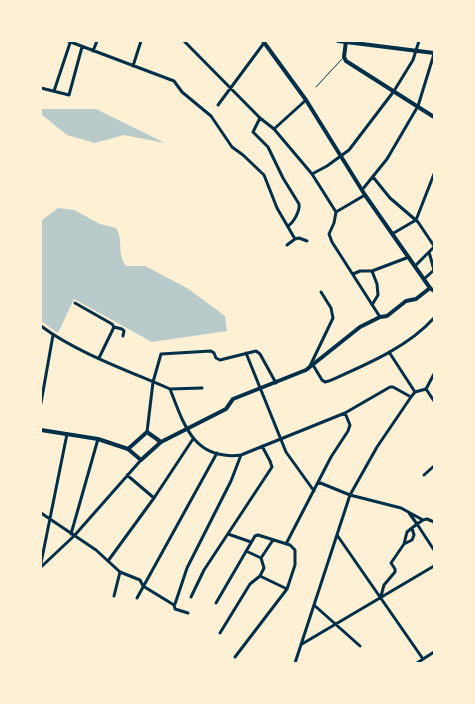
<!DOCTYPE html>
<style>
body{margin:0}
#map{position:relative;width:475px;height:704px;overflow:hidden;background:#fdf0d5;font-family:"Fira Sans",sans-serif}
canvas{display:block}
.frame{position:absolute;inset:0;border:42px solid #fdf0d5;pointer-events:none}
</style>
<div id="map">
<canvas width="475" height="704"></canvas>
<div class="frame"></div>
</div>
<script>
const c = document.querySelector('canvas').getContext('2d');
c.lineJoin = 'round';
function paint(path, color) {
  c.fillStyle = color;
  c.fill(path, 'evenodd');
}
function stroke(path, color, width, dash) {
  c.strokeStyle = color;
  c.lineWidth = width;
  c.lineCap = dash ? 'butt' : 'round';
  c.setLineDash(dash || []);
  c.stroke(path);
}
paint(new Path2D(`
 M41 109H96L165 143 124 135 95 143 67 135 41 114Z
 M58 208 74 210 100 224 116 228C124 241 116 251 126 266H145L187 288 225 316 227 331 152 342 74 299 58 333 41 321V221Z`), '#b9caca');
stroke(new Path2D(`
 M316 87 342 59`), '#003049', 1);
stroke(new Path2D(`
 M68 41 174 81 182 92 211 116 232 147 243 155 264 175 277 208 295 239 299 238 307 241
 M184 41 260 118 274 129 312 174 336 212
 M93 51 97 41
 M133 66 141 41
 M41 88 69 95 82 47
 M54 91 70 43
 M218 105 264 43
 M260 118 253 132 268 147 283 178 299 204C300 211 294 222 288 226
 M274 129 306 100
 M312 174 327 166 349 150 394 91 413 60 419 41
 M373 177 390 198 418 222 434 246
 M362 190 387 159 418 106 434 54
 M336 212 334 223 329 234 332 242 380 317
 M336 212 365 195
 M392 234 416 220 434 174
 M287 245 295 239
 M415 266 434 247
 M353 274 360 271H372L409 257
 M424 279 434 270 429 252
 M75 303 112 324 114 327 99 358
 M372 305 378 295 377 284 372 271
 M41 326C77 353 129 371 170 389 184 425 194 461 241 455L345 413 390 387H393L411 397
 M114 327 122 329 124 331 123 336
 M389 352 415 392
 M246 353 286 452 314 491
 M313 365 322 380 325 382 329 381C365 365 407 348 434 318
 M310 366 333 318 331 308 321 292
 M170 389 202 388
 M426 389 434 374
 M426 389 434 401
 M41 403 53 335
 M147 432 153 382 161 354 211 351 214 353 216 358 220 360 256 351 260 354 276 383
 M127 475 154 498
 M424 475 434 466
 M318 482 350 495 401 508 423 520 417 524 434 550
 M41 513 96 550 120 572 140 580 143 586 174 605 175 609 188 613
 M423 520 427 519 434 522
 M71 534 98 439
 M228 534 251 542
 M337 535 423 659
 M286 544 331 457 348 431 350 425 345 413
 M404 544 412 540 414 535 412 528
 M246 551 261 558 264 568 260 576
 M261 558 273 540
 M108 561 154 498 193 439
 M41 563 67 434
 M41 567 74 536 141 460
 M114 596 120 572
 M381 596 384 585 395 572V569L391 563 404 544 407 532 417 524 409 513
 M191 597 204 570 272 467 270 461 262 446
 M137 598 217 453
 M216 603 255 536 258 535 290 545 295 550V565L287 589 235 657
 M175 604 187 568 231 481 241 455
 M314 605 360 646
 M220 633 250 584 260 576 287 589
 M302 644 434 566
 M295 663 350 495 377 447 411 397 415 392 426 389
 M417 663 434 652`), '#003049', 3);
stroke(new Path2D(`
 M346 41 344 57 346 61 434 117
 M41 430 98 439 128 449 141 460 161 442 226 409 233 399 306 370 360 327 380 317 387 316 406 301 416 299 430 288
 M128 449 147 432 161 442`), '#003049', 4);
stroke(new Path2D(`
 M263 41 306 100 365 195 430 288 434 291
 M338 41 434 53`), '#003049', 4);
</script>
